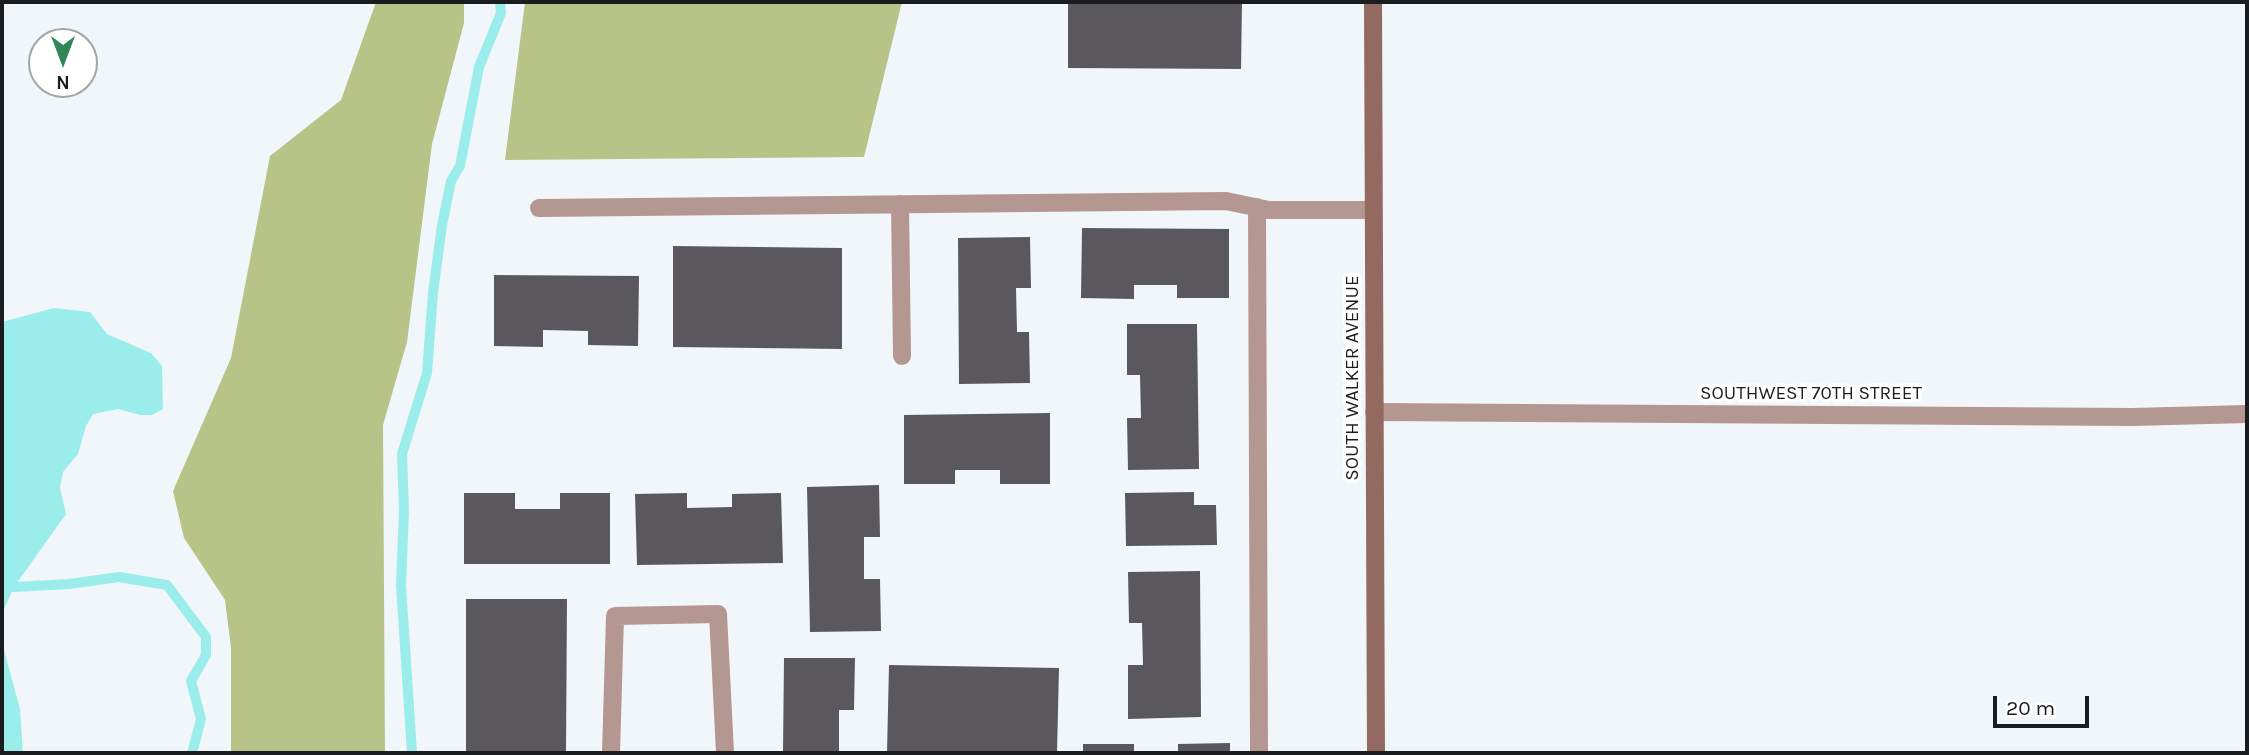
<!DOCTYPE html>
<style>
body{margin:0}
#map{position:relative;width:2249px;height:755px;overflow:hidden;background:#f1f6fb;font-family:Karla,sans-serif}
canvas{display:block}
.frame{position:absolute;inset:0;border:4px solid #1a1c1e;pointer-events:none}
.north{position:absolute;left:28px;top:28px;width:70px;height:70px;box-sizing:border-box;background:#fff;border:2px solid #a3a4a5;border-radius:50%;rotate:180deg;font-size:19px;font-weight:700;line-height:28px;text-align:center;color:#1a1c1e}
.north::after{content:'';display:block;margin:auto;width:24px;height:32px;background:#328558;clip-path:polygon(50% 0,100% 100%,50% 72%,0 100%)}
.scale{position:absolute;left:1993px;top:696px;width:96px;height:32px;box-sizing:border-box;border:4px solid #1a1c1e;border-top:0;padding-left:9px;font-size:21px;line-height:24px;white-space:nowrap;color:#1a1c1e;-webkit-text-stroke:5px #fff;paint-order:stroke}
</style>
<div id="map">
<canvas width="2249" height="755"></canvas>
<div class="frame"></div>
<div class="north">N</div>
<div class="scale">20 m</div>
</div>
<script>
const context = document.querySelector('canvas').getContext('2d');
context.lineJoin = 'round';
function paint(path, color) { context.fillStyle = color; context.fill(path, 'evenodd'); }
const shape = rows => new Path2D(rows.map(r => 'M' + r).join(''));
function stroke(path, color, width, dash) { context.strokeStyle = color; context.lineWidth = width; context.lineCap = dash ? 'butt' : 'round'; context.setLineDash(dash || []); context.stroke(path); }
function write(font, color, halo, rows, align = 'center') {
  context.font = font + ' Karla,sans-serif'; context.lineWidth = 7; context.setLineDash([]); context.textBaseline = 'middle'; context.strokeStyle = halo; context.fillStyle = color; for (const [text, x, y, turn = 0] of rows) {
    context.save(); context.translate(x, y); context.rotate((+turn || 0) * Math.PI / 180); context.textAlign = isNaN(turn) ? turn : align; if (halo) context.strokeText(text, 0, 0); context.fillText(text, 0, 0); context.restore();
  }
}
paint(shape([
 [376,2,464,2,464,23,432,144,407,342,383,425,385,753,231,753,231,648,225,600,184,538,173,491,231,358,270,156,341,100],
 [525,2,902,2,864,157,505,160]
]), '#b8c388');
paint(shape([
 [54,308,90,312,107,334,151,353,162,366,163,409,152,415,140,415,118,409,93,414,86,426,78,454,63,472,60,488,66,514,14,587,2,614,2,322],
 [2,642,20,709,23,753,2,753]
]), '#9bedec');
stroke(shape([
 [14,587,69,584,119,577,167,585,206,637,206,655,191,681,201,719,192,753],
 [412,753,401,585,404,511,402,454,427,373,433,293,442,225,451,181,460,166,479,67,501,13,500,2]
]), '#9bedec', 10);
paint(shape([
 [1068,2,1242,2,1241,69,1068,68],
 [1082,228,1229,229,1229,298,1177,298,1177,285,1134,285,1134,299,1081,298],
 [1030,237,1031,288,1016,288,1017,332,1029,332,1030,383,959,384,958,238],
 [673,246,842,248,842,349,673,347],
 [494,275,639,276,638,346,588,345,588,331,543,330,543,347,494,346],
 [1127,324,1197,324,1199,469,1128,470,1127,418,1141,418,1140,375,1127,375],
 [1050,413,1050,484,1000,484,1000,470,955,470,955,484,904,484,904,415],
 [879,485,880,537,864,537,864,579,880,579,881,631,810,632,807,487],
 [1194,492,1194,505,1216,505,1217,545,1126,546,1125,493],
 [464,493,515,493,515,509,560,509,560,493,610,493,610,564,464,564],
 [687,493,687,508,732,507,732,494,781,493,783,563,637,565,635,494],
 [1200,571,1201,717,1128,719,1128,665,1143,665,1142,623,1129,623,1128,572],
 [466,599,567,599,566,753,466,753],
 [784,658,855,658,854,710,839,710,839,753,783,753],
 [889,665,1059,668,1057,753,887,753],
 [1230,743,1230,753,1178,753,1178,744],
 [1083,744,1134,744,1134,753,1083,753]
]), '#5b585d');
stroke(shape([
 [900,204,902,356],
 [1257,207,1259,753],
 [539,208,1226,201,1269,210,1373,210],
 [611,753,615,616,718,614,725,753]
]), '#b49790', 18);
stroke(shape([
 [1374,412,2132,417,2247,414]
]), '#b49790', 18);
stroke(shape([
 [1373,2,1376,753]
]), '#926a60', 18);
write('19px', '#1a1c1e', '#fff', [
 ["SOUTH WALKER AVENUE",1353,378,-90],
 ["SOUTHWEST 70TH STREET",1811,394]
]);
</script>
